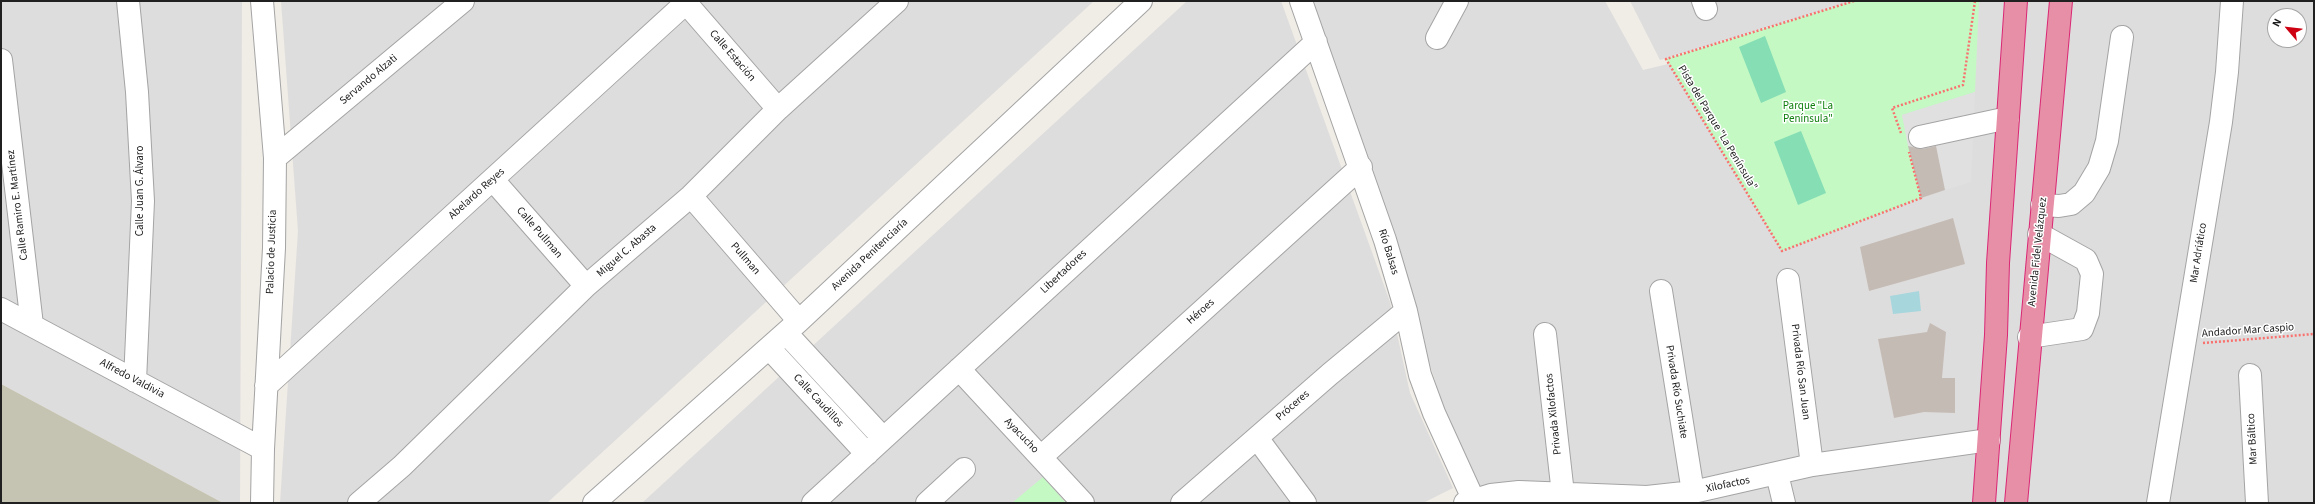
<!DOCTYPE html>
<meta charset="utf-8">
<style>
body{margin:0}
#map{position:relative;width:2315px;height:504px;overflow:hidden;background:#f0ece6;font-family:"Source Sans 3",sans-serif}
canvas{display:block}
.frame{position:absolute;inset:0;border:2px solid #202020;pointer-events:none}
.north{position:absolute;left:2267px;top:8px;width:40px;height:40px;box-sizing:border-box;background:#fff;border:1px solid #a6a6a6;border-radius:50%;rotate:298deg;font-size:11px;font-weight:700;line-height:16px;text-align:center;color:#202020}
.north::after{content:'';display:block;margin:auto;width:14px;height:18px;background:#ce0113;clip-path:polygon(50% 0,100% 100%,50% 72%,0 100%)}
</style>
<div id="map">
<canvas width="2315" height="504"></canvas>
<div class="frame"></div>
<div class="north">N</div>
</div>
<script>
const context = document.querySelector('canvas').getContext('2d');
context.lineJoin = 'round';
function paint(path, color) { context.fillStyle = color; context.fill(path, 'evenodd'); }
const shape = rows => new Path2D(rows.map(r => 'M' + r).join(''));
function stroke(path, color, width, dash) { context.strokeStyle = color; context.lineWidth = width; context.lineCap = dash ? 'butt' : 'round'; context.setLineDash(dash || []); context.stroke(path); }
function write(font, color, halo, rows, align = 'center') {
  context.font = font + ' "Source Sans 3",sans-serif'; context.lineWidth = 3; context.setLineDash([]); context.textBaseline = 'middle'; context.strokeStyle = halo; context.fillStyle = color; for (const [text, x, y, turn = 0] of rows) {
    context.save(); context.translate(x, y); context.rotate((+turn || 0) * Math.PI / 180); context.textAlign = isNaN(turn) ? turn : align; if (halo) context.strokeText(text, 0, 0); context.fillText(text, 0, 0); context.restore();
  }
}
paint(shape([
 [1,1,242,1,240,503,223,503,1,384],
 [281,1,1094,1,547,503,280,503,298,231],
 [1187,1,1281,1,1390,302,1410,393,1453,488,1423,503,642,503],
 [1311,1,1605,1,1643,70,1933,1,2314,1,2314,503,1475,503],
 [2275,16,2299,16,2299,40,2275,40],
 [1630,1,1854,1,1660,60]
]), '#dedddd');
paint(shape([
 [1,384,223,503,1,503]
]), '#c5c3b1');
paint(shape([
 [1854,1,1979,1,1975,92,1902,115,1921,198,1782,251,1666,59],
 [1043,477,1066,503,1012,503]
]), '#c4f9c4');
paint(shape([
 [1765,36,1786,92,1761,103,1739,47],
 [1801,131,1826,193,1798,205,1774,142]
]), '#85deb4');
paint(shape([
 [1975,92,1971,182,1945,190,1935,144,1908,146,1902,115]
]), '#e0e0e0');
paint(shape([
 [1919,291,1921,311,1893,314,1890,296]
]), '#a7d6dd');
paint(shape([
 [1908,146,1922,149,1936,146,1945,190,1921,198],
 [1953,218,1965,264,1869,291,1860,247],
 [1930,323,1946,332,1942,378,1955,378,1955,413,1924,412,1894,418,1878,339,1927,332]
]), '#c5bbb5');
const minor = shape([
 [128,1,137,92,143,201,135,381],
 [262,1,275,158,274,248,263,449,262,503],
 [1301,1,1385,240,1406,311,1420,375,1434,413,1475,503],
 [1703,1,1706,9],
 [686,3,778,109],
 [1437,38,1457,1],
 [1,60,32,325],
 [1920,137,2008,118],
 [275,158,463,1],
 [493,180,586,286],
 [691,196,799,321],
 [2042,205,2059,206,2071,204,2084,193,2099,168,2107,141,2122,37],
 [1788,280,1812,465],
 [1661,291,1693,492],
 [1,309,263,449],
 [786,333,883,438],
 [1545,334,1563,494],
 [2029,337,2082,329,2088,313,2092,274,2086,260,2039,234],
 [769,348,867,454],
 [959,369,1083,503],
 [2250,375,2257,503],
 [266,386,688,1],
 [1257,438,1305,503],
 [1041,457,1361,167],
 [1777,474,1784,503],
 [359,503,402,466,586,286,691,196,778,109,897,1],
 [594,503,799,321,1141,1],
 [813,503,1316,42],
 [927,503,964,469],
 [1182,503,1330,374,1406,311],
 [1465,503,1491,495,1519,492,1647,497,1693,492,1812,465,1989,440],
 [2158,503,2221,122,2227,72,2232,1]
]);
const highway = shape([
 [1984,503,1996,335,1998,263,2016,1],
 [2016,503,2061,1]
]);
stroke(minor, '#a4a4a4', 24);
stroke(highway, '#da2774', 24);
stroke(shape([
 [1854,1,1666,59,1782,251,1921,198,1909,152],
 [1901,133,1892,108,1963,85,1975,1],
 [2203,343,2314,334]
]), '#f9716e', 2.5, [2, 2]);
stroke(minor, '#fff', 22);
stroke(highway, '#e78fa7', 22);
write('11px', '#202020', '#fff', [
 ["Calle Estación",732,56,49],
 ["Servando Alzati",369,80,-40],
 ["Pista del Parque \"La Península\"",1717,128,59],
 ["Calle Juan G. Álvaro",141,191,-90],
 ["Abelardo Reyes",477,194,-42],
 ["Calle Ramiro E. Martínez",18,205,-97],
 ["Calle Pullman",539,233,49],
 ["Miguel C. Abasta",627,251,-41],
 ["Palacio de Justicia",272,252,-88],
 ["Río Balsas",1388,252,73],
 ["Avenida Fidel Velázquez",2038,252,-84],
 ["Mar Adriático",2199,253,-81],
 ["Avenida Penitenciaría",870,255,-43],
 ["Pullman",745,259,49],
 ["Libertadores",1064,272,-43],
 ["Héroes",1201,312,-42],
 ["Andador Mar Caspio",2248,331,-4],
 ["Privada Río San Juan",1800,372,83],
 ["Alfredo Valdivia",132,379,28],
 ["Privada Río Suchiate",1676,392,81],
 ["Calle Caudillos",818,401,47],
 ["Próceres",1293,406,-41],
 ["Privada Xilofactos",1554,414,-96],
 ["Ayacucho",1021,436,46],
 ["Mar Báltico",2253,439,-93],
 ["Xilofactos",1728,485,-12]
]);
write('11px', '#0d7f0c', '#fff', [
 ["Parque \"La",1808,107],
 ["Península\"",1808,120]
]);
</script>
